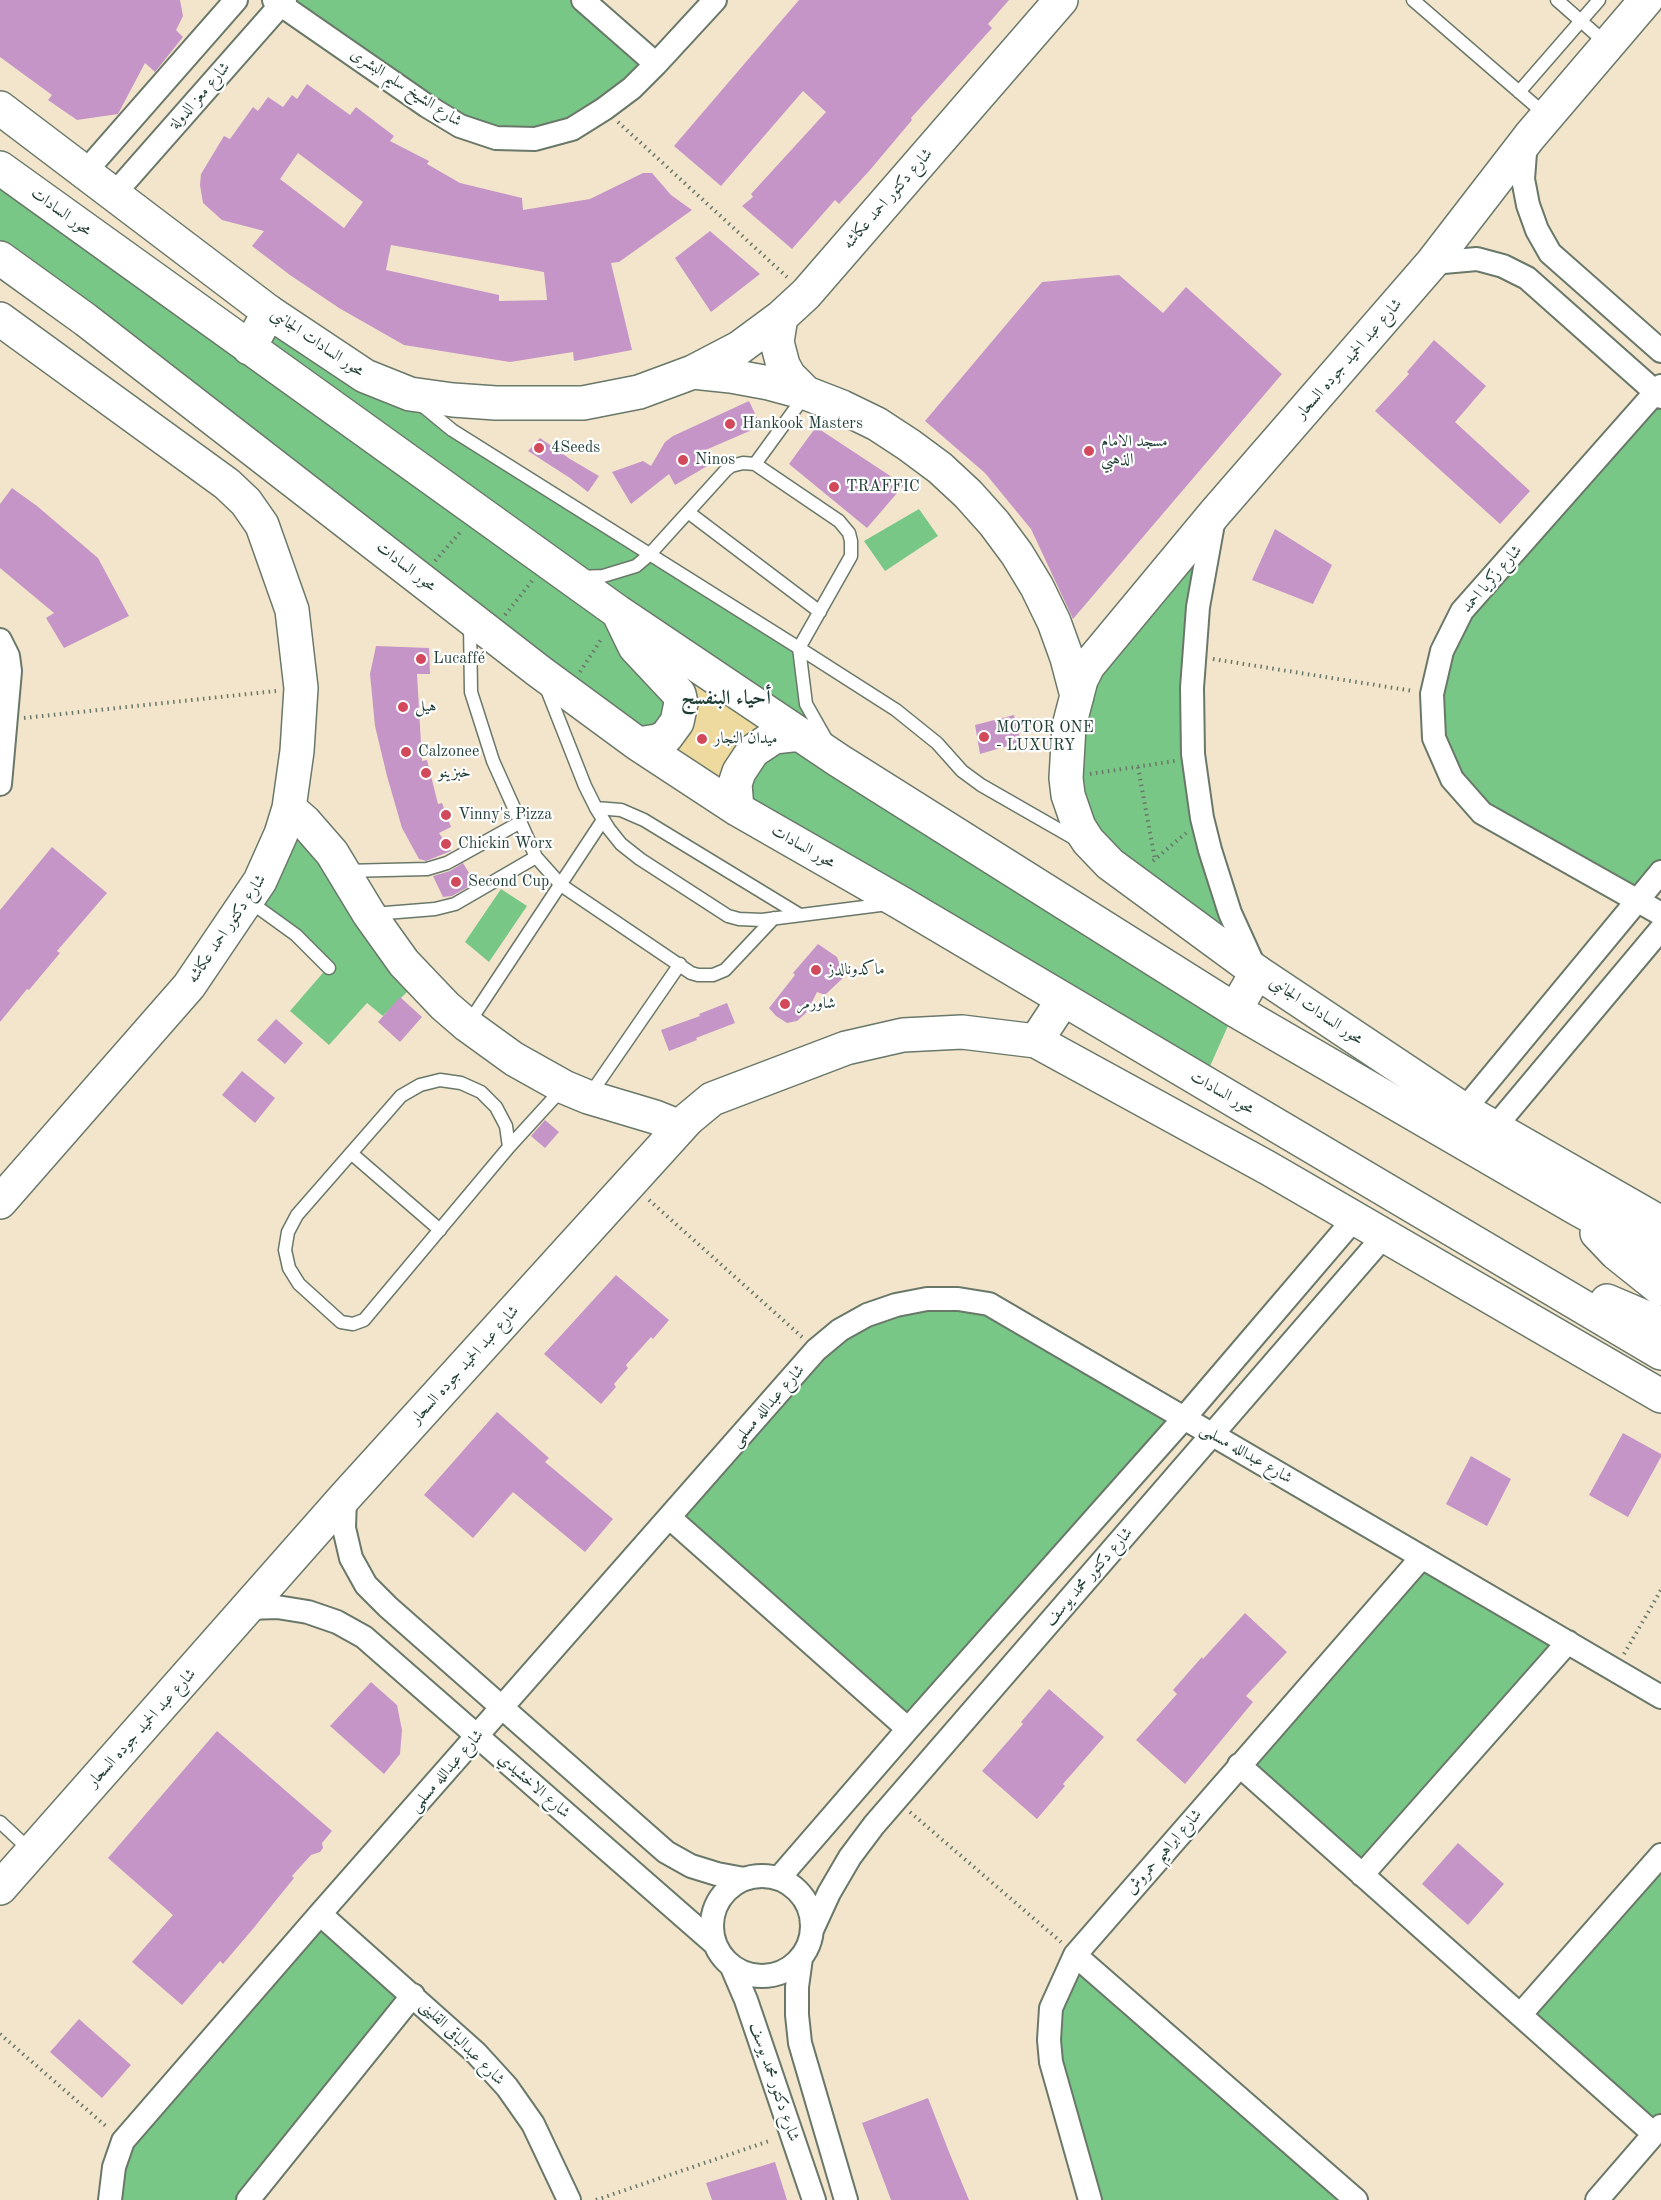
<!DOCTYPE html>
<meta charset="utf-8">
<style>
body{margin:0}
canvas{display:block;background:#f2e5cb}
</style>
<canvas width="1661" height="2200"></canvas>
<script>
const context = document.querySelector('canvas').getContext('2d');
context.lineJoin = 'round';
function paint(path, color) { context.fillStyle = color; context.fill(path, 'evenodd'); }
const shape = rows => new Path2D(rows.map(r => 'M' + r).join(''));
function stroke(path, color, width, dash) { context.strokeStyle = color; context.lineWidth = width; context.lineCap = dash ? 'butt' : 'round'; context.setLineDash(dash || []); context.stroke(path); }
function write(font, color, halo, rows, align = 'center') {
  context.font = font + ' "Old Standard TT",Amiri,serif'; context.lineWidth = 4.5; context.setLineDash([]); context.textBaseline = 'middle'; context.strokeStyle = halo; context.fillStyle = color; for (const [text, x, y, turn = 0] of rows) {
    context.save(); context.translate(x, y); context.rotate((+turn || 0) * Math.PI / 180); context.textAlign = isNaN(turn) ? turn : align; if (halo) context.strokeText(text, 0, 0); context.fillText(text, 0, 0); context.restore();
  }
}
paint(shape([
 [274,0,583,0,656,64,604,109,496,138],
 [0,168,248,348,269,312,799,648,802,682,837,757,1235,1010,1203,1082,737,809,671,685,657,741,0,261],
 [1661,397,1661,872,1637,900,1482,813,1452,779,1432,694,1442,651],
 [919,509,938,536,885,571,864,541],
 [1215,513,1194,758,1243,943,1079,827,1081,680],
 [289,808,419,980,383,1016,367,1003,329,1045,290,1011,328,967,248,900],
 [501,889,527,906,489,962,465,942],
 [958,1299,1185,1417,908,1729,670,1518,840,1330],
 [1422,1557,1568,1642,1362,1875,1239,1765],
 [1661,1855,1661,2126,1520,2015],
 [320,1914,413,1995,248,2200,111,2200,123,2141],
 [1075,1955,1356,2200,1091,2200,1051,2008]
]), '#78c787');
paint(shape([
 [635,647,787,734,735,797,638,744,677,722]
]), '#eeda9e');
paint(shape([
 [0,0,180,0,183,16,176,30,183,37,155,72,145,63,118,114,77,120,48,100,52,95,0,57],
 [799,0,1009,0,988,24,992,28,911,118,912,120,870,170,839,204,835,200,792,249,742,206,753,197,751,194,826,112,803,91,721,186,674,146],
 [307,84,350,115,356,107,394,136,390,141,429,161,427,164,460,183,522,198,523,210,590,199,643,173,652,173,671,195,692,210,619,262,611,263,632,350,574,361,573,352,510,362,404,345,339,308,290,275,252,246,264,231,222,220,203,203,200,185,201,174,224,136,230,139,253,107,258,111,268,97,283,107,292,95,297,99],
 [298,153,363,202,344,228,280,179],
 [391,245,544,272,547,300,499,301,499,295,386,270],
 [710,231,760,274,711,312,675,258],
 [1119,275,1163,313,1186,287,1282,374,1073,619,1031,529,985,473,925,421,1042,282],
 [1434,340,1486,386,1455,422,1530,491,1500,524,1375,411,1409,374,1407,372],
 [749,401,761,426,701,452,709,465,675,485,669,474,631,504,612,472,643,461,651,466,665,442,673,436],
 [816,427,904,485,867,528,789,464],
 [540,438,570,459,599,476,588,492,570,478,528,451],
 [12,488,37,506,98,558,129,616,64,648,46,618,54,613,0,568,0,504],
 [1275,529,1332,565,1313,604,1252,580],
 [376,646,429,648,430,674,417,674,422,761,427,760,438,804,442,803,451,827,439,833,451,851,426,861,419,859,402,828,387,776,375,726,370,674],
 [1014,715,1021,742,980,754,975,725],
 [52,847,107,893,57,951,60,953,29,990,27,989,0,1022,0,910],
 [463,863,475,883,452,896,443,897,433,876,450,871],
 [818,944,837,957,844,977,825,995,817,992,807,1012,797,1021,787,1023,776,1016,769,1008,795,975,793,973],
 [400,997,422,1017,400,1042,378,1022],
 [727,1003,735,1023,696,1038,697,1040,669,1051,661,1030,700,1016,699,1014],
 [276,1019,303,1043,285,1064,257,1040],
 [242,1071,275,1098,255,1123,222,1095],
 [545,1120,559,1132,545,1148,531,1136],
 [616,1275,669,1320,653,1339,651,1337,626,1365,628,1368,614,1384,616,1387,601,1404,544,1354],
 [497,1412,549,1458,545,1462,613,1519,585,1552,513,1492,473,1538,424,1495],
 [1623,1433,1661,1454,1661,1457,1628,1517,1589,1495],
 [1471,1456,1511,1479,1487,1526,1446,1504],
 [1245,1613,1287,1652,1246,1696,1253,1702,1185,1784,1136,1740,1177,1694,1173,1690,1202,1657,1203,1659],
 [371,1682,397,1705,402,1730,400,1754,384,1774,330,1726],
 [1049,1689,1104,1737,1063,1784,1065,1786,1037,1819,982,1771,1023,1724,1021,1722],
 [217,1731,332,1831,322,1843,323,1848,320,1852,311,1855,292,1876,294,1878,252,1930,223,1964,220,1961,182,2005,132,1962,173,1915,108,1858],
 [1458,1843,1504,1884,1468,1925,1422,1884],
 [79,2019,131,2065,102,2098,50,2052],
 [928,2098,949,2152,969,2200,891,2200,862,2123],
 [775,2162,787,2200,712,2200,706,2183]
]), '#c695c8');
const lane = shape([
 [1413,0,1546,115],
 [1557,0,1607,44],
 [1519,92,1599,0],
 [418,402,452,430,799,648,806,704,827,741],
 [755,464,806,394],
 [688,512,820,612],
 [581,577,603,576,636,566,649,555,726,470,731,466,743,463,755,464,839,521,849,533,851,541,851,556,799,648,896,710,937,743,962,771,981,785,1077,840],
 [470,624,471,692,493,761,536,857,561,885,691,973,698,975,713,975,725,970,774,918],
 [546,687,585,786,596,808,609,829,621,844,640,859,728,916,739,919,762,920,888,904],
 [596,808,621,810,644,820,800,915],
 [345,871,427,869,447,863,519,823],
 [249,901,296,935,329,968],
 [373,914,435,909,455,904,536,857],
 [468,1024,603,820],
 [589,1096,680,964],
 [509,1147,506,1126,496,1107,481,1092,461,1083,440,1080,420,1085,401,1096,297,1215,288,1232,285,1250,289,1268,299,1284,341,1322,353,1324,364,1320,509,1147,562,1089],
 [351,1153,440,1230],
 [0,1822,30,1850]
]);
const street = shape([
 [274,0,427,106,460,126,496,138,535,139,572,129,604,109,632,88,656,64,715,0],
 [583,0,656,64],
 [1528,141,1525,153,1523,179,1528,205,1537,230,1550,253,1661,351],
 [86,171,236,0],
 [115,193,285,0],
 [1432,263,1477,259,1503,266,1527,278,1661,397],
 [1661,386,1462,611,1442,651,1432,694,1434,738,1452,779,1482,813,1661,914],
 [1214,518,1198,607,1192,688,1193,754,1202,818,1210,850,1230,913,1255,968],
 [0,640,8,656,10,671,0,784],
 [1464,1110,1661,872],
 [1495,1127,1661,929],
 [345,1497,344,1528,351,1558,366,1585,388,1607,666,1852,691,1866,717,1874,744,1879],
 [670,1518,908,1729],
 [248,1608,277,1607,308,1612,337,1622,364,1637,715,1944],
 [1239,1765,1654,2134],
 [1362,1875,1568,1642],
 '712 1926a50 50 0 1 1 100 0a50 50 0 1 1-100 0Z',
 [779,1878,908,1729,1185,1417,1355,1218],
 [320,1914,476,2053,507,2087,533,2124,569,2200],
 [812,1930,829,1893,850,1857,874,1825,1384,1236],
 [1075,1955,1356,2200],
 [801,1958,797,1987,797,2015,800,2043,846,2200],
 [731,1965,746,2000,814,2200],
 [1520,2015,1661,1855],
 [110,2200,114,2167,123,2141,320,1914,816,1350,840,1330,867,1315,896,1305,927,1299,958,1299,989,1304,1661,1697],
 [248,2200,413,1995],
 [1090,2200,1051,2062,1049,2040,1051,2008,1075,1955,1422,1557],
 [1597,2200,1661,2126]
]);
const secondary = shape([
 [1646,0,1530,136,1432,263,1215,513,1088,666,1081,680,1069,726,1066,778,1068,795,1079,827,1088,841,1110,864,1257,972,1464,1110,1661,1223],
 [0,108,269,312,365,376,410,394,453,400,496,403,583,403,639,392,693,372,739,348,781,317,806,294,1061,0],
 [781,317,777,342,783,365,789,376,806,393],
 [0,319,227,484,246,502,262,525,292,610,301,688,297,751,289,808,281,834,260,881,189,986,0,1202],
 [693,372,731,376,769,383,806,393,842,407,877,424,909,445,940,468,968,494,994,523,1017,554,1037,587,1054,622,1067,658,1077,696],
 [289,808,305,822,332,853,369,914,404,963,445,1006,467,1025,514,1059,564,1087,588,1097,655,1117,680,1127],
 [0,1888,345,1497,688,1119,712,1099,846,1048,903,1035,962,1032,1036,1041,1268,1168,1661,1396]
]);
const primary = shape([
 [0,168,618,612,838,760,1235,1010,1576,1208,1661,1255],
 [0,258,86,320,540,672,638,744,737,809,901,903,1661,1353],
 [249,348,269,312],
 [620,616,635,647,679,694,681,703,677,722,666,737,657,741,638,744],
 [737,809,735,784,739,772,753,751,774,737,800,734],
 [1235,1010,1257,972],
 [1036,1041,1063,1000],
 [1597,1233,1616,1253,1661,1289],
 [1607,1301,1661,1324]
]);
stroke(lane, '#697869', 15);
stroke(street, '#697869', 26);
stroke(secondary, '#697869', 36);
stroke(primary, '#697869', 36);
stroke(shape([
 [618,122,787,277],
 [435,561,462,530],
 [505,615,532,581],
 [1213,659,1413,691],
 [580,672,602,638],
 [24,718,276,691],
 [1138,767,1155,860],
 [1090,774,1175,761],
 [1153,861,1186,833],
 [649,1200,802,1337],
 [1624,1654,1661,1590],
 [910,1812,1061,1942],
 [0,2034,108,2128],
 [596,2200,772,2140]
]), '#697869', 4, [1.5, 4.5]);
stroke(lane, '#fff', 12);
stroke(street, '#fff', 22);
stroke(secondary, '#fff', 33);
stroke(primary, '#fff', 33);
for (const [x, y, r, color] of [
 [730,424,6,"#d1495b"],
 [539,448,6,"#d1495b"],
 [1089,451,6,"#d1495b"],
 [683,460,6,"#d1495b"],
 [834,487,6,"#d1495b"],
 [421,659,6,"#d1495b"],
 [403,707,6,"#d1495b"],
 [984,737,6,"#d1495b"],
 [702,739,6,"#d1495b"],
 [406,752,6,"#d1495b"],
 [426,773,6,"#d1495b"],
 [446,815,6,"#d1495b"],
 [446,844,6,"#d1495b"],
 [456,882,6,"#d1495b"],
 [816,970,6,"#d1495b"],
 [785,1004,6,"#d1495b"]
]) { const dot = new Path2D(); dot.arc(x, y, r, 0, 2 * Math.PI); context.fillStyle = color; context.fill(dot); stroke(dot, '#fff', 2); }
write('16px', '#1f3d34', '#fff', [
 ["شارع الشيخ سليم البشرى",406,88,33],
 ["شارع معز الدولة",200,96,-49],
 ["شارع دكتور احمد عكاشه",888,199,-49],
 ["محور السادات",61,212,36],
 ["محور السادات الجانبى",317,343,34],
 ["شارع عبد الحميد جوده السحار",1349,359,-49],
 ["محور السادات",406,567,38],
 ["شارع زكريا احمد",1492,579,-49],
 ["محور السادات",803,847,30],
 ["شارع دكتور احمد عكاشه",227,929,-56],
 ["محور السادات الجانبى",1316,1011,34],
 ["محور السادات",1222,1093,30],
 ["شارع عبد الحميد جوده السحار",465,1365,-48],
 ["شارع عبدالله مسلمى",768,1406,-49],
 ["شارع عبدالله مسلمى",1246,1454,30],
 ["شارع دكتور محمد يوسف",1089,1577,-49],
 ["شارع عبد الحميد جوده السحار",142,1728,-48],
 ["شارع عبدالله مسلمى",447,1771,-49],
 ["شارع الاخشيدي",534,1786,41],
 ["شارع ابراهيم حمروش",1164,1852,-49],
 ["شارع عبدالباقى القلينى",462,2043,45],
 ["شارع دكتور محمد يوسف",774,2082,71]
]);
write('16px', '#1f3d34', '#fff', [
 ["Hankook Masters",742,424],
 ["مسجد الامام",1101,442],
 ["الذهبي",1101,460],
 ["4Seeds",551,448],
 ["Ninos",695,460],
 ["TRAFFIC",846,487],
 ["Lucaffé",433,659],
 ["هيل",415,707],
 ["MOTOR ONE",996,728],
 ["- LUXURY",996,746],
 ["ميدان النجار",714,739],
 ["Calzonee",418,752],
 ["خبزينو",438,773],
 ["Vinny's Pizza",458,815],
 ["Chickin Worx",458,844],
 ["Second Cup",468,882],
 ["ماكدونالدز",828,970],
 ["شاورمر",797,1004]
], 'left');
write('bold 20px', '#1f3d34', '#fff', [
 ["أحياء البنفسج",726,699]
]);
</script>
